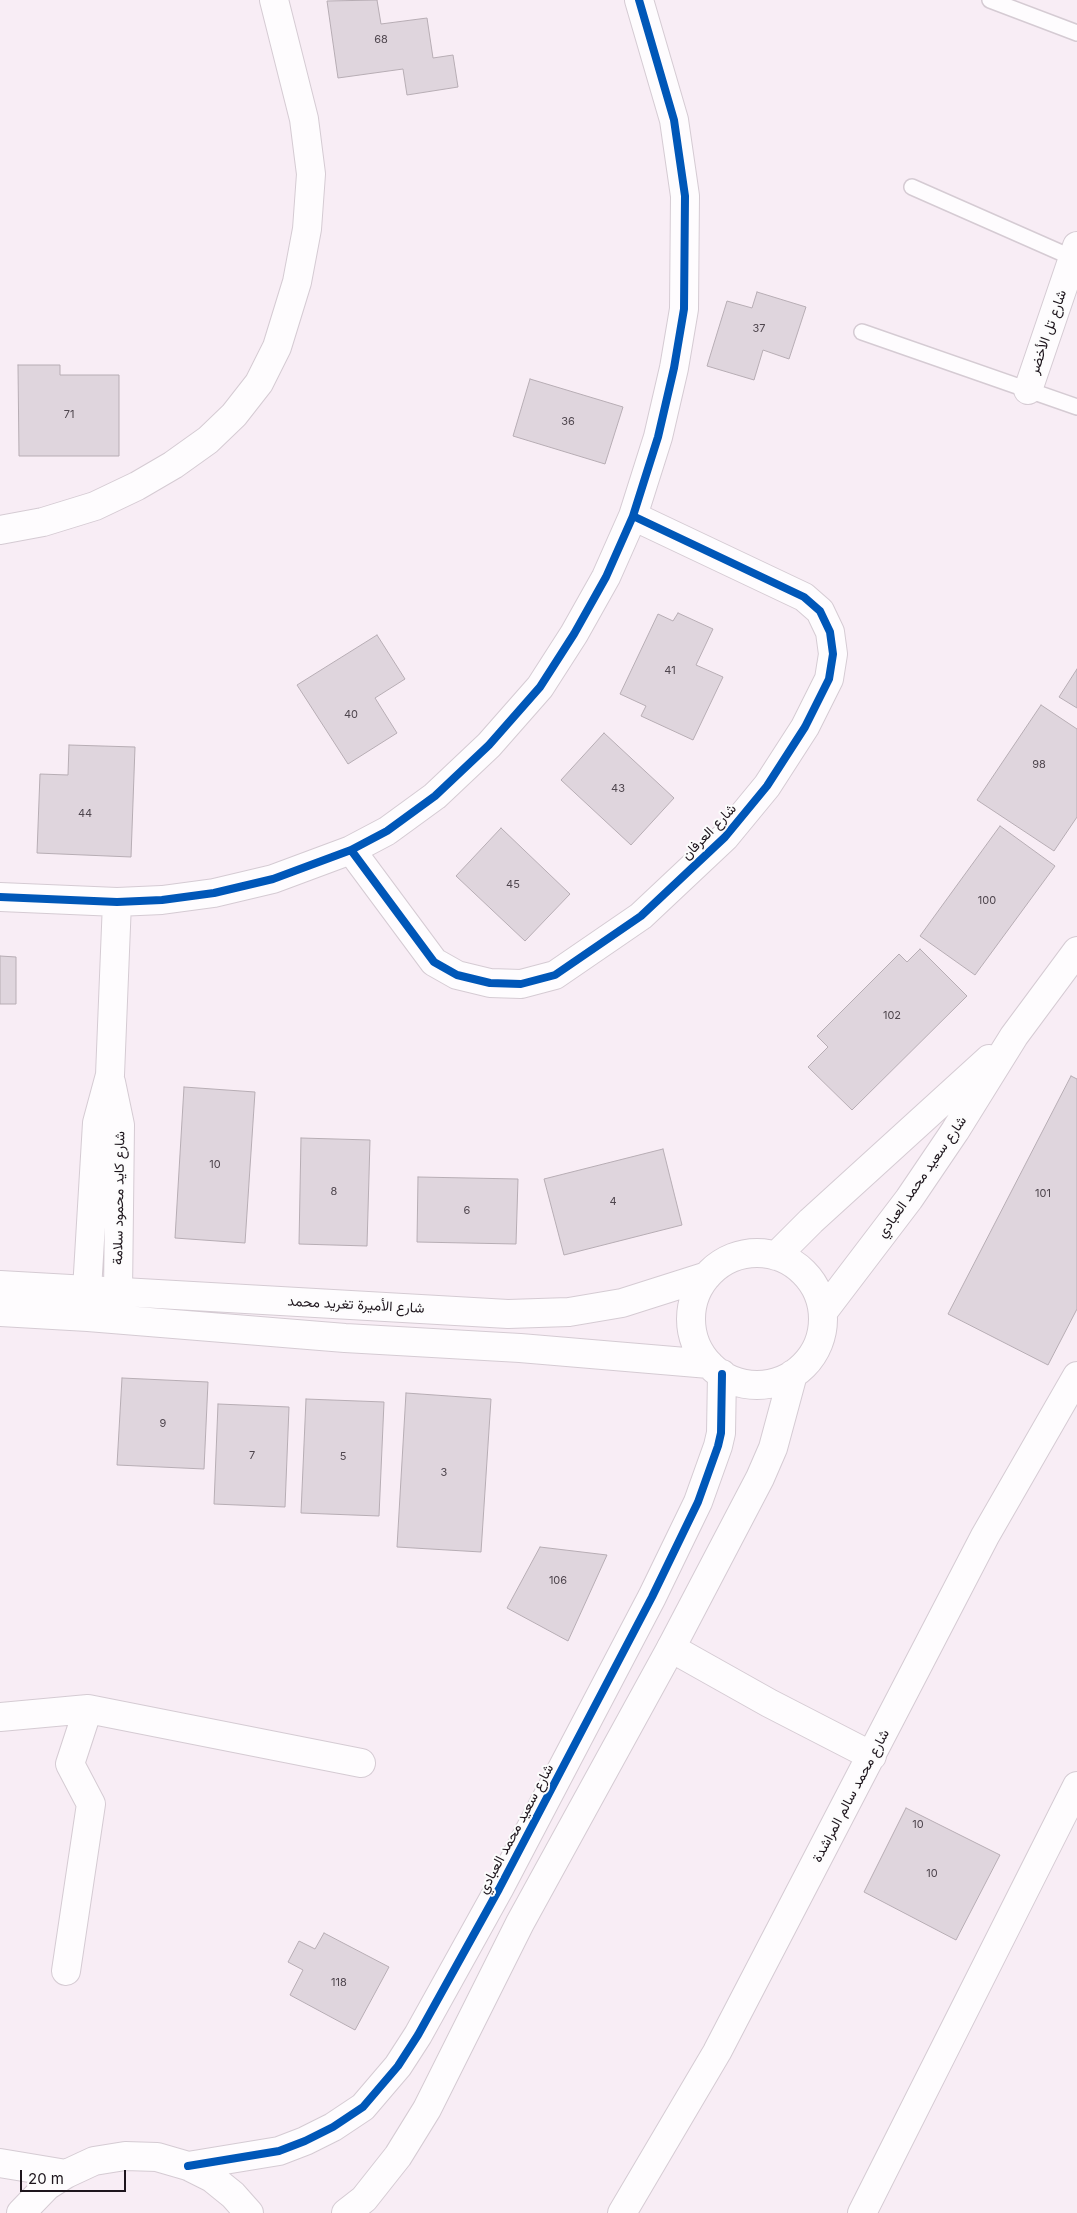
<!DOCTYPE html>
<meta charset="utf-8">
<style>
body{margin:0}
#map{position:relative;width:1077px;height:2213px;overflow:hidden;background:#f8edf5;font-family:Inter,sans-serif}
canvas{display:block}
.scale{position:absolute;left:20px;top:2170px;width:106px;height:22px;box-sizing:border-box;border:2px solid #1e151d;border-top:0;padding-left:6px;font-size:15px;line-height:18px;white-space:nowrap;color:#1e151d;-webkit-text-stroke:4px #fcfcfc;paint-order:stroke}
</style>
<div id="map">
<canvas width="1077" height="2213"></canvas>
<div class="scale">20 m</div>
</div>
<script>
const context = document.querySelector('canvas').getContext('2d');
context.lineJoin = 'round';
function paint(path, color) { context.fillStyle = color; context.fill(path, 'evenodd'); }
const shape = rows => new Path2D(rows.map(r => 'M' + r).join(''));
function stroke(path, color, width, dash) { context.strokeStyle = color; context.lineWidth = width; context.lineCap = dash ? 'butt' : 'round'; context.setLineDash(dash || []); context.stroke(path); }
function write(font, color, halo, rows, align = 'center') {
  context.font = font + ' Inter,Vazirmatn,sans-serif'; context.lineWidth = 4; context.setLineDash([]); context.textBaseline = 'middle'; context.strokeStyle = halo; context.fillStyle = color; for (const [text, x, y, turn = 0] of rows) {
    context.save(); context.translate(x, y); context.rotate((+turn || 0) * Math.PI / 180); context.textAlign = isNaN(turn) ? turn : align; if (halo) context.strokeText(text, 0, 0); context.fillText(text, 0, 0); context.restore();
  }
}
const building = shape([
 [377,0,381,24,427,18,433,58,453,55,458,87,407,95,403,69,338,78,327,1,377,0],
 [757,292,806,307,789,359,763,350,754,380,707,366,727,301,752,308,757,292],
 [18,365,60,365,60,375,119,375,119,456,19,456,18,365],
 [530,379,623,407,605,464,513,436,530,379],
 [678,613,713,629,696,665,723,677,693,740,641,716,646,706,620,694,658,614,673,621,678,613],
 [377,635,405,679,375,698,397,733,348,764,297,685,377,635],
 [1077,669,1077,708,1059,697,1077,669],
 [1041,705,1077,729,1077,817,1054,851,977,800,1041,705],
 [604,733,674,798,631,845,561,780,604,733],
 [69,745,135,747,131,857,37,853,40,774,68,775,69,745],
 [1000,826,1055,866,975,975,920,936,1000,826],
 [501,828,570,894,525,941,456,876,501,828],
 [920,949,967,996,852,1110,808,1067,828,1047,817,1036,899,954,907,962,920,949],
 [0,956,16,957,16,1004,0,1004,0,956],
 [1071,1076,1077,1079,1077,1309,1048,1365,948,1314,1071,1076],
 [184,1087,255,1092,245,1243,175,1238,184,1087],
 [301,1138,370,1140,367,1246,299,1244,301,1138],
 [663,1149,682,1225,564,1255,544,1179,663,1149],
 [418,1177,518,1179,516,1244,417,1242,418,1177],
 [122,1378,208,1382,204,1469,117,1465,122,1378],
 [406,1393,491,1399,481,1552,397,1547,406,1393],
 [306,1399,384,1402,379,1516,301,1513,306,1399],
 [218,1404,289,1407,285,1507,214,1504,218,1404],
 [540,1547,607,1555,568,1641,507,1608,540,1547],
 [906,1808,1000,1855,956,1940,864,1892,906,1808],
 [324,1933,389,1967,355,2030,290,1995,303,1970,288,1962,299,1941,315,1949,324,1933]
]);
paint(building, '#dfd5dd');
stroke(building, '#b7adb4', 1);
const lane = shape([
 [990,0,1077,33],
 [912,187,1073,258],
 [862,332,1077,407]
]);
const street = shape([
 [1028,390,1077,246],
 [0,530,43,522,95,506,137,486,173,465,208,440,234,415,259,383,277,347,297,282,307,229,311,174,304,119,274,0],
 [351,850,434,962,457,975,490,983,521,984,555,975,641,916,725,837,767,786,805,727,829,679,833,654,830,632,820,611,804,597,633,516],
 [0,897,117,902,162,900,214,893,273,879,351,850,387,831,435,796,489,745,540,687,574,634,606,577,633,516,658,437,674,368,684,309,685,196,674,120,639,0],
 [111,1082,120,1125,118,1292],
 [87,1290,97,1123,110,1075,117,902],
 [671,1648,769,1703,872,1756],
 [0,1717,88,1709,361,1763],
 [66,1971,91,1804,70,1764,88,1709],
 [622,2213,717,2052,985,1536,1077,1376],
 [862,2213,1077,1786]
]);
const secondary = shape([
 '691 1319a66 66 0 1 1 132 0a66 66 0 1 1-132 0Z',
 [776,1256,811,1221,989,1059],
 [0,1285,508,1314,569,1312,622,1303,707,1276],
 [0,1312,88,1317,345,1338,520,1348,709,1364],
 [823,1312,909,1199,955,1131,1014,1036,1077,951],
 [0,2163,66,2174],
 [188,2166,279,2151,305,2141,333,2127,363,2107,398,2066,418,2035,499,1889,652,1597,698,1502,718,1446,721,1433,722,1374],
 [21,2213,47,2186,66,2174,94,2161,125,2156,157,2157,188,2166,212,2178,233,2195,249,2213],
 [346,2213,364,2199,398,2156,427,2109,520,1923,671,1648,760,1478,773,1448,793,1374]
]);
stroke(lane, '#d5cbd3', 18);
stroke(street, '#d5cbd3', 30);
stroke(secondary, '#d5cbd3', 30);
stroke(lane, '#fefcfe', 15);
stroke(street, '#fefcfe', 28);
stroke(secondary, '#fefcfe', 28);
stroke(shape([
 [351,850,434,962,457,975,490,983,521,984,555,975,641,916,725,837,767,786,805,727,829,679,833,654,830,632,820,611,804,597,633,516],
 [0,897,117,902,162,900,214,893,273,879,351,850,387,831,435,796,489,745,540,687,574,634,606,577,633,516,658,437,674,368,684,309,685,196,674,120,639,0],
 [188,2166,279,2151,305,2141,333,2127,363,2107,398,2066,418,2035,499,1889,652,1597,698,1502,718,1446,721,1433,722,1374]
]), '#0057b8', 8);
write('11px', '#4e454d', null, [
 ["68",381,40],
 ["37",759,329],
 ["71",69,415],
 ["36",568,422],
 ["41",670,671],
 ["40",351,715],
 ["98",1039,765],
 ["43",618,789],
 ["44",85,814],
 ["45",513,885],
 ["100",987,901],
 ["102",892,1016],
 ["10",215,1165],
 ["8",334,1192],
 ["101",1043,1194],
 ["4",613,1202],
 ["6",467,1211],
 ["9",163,1424],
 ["7",252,1456],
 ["5",343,1457],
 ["3",444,1473],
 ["106",558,1581],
 ["10",918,1825],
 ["10",932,1874],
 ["118",339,1983]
]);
write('14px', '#1e151d', '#fcfcfc', [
 ["شارع تل الأخضر",1048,332,-71],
 ["شارع العرفان",709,832,-46],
 ["شارع سعيد محمد العبادي",922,1177,-55],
 ["شارع كايد محمود سلامة",119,1198,-89],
 ["شارع الأميرة تغريد محمد",356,1305,3],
 ["شارع محمد سالم المراشدة",851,1796,-62],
 ["شارع سعيد محمد العبادي",516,1829,-62]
]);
</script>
